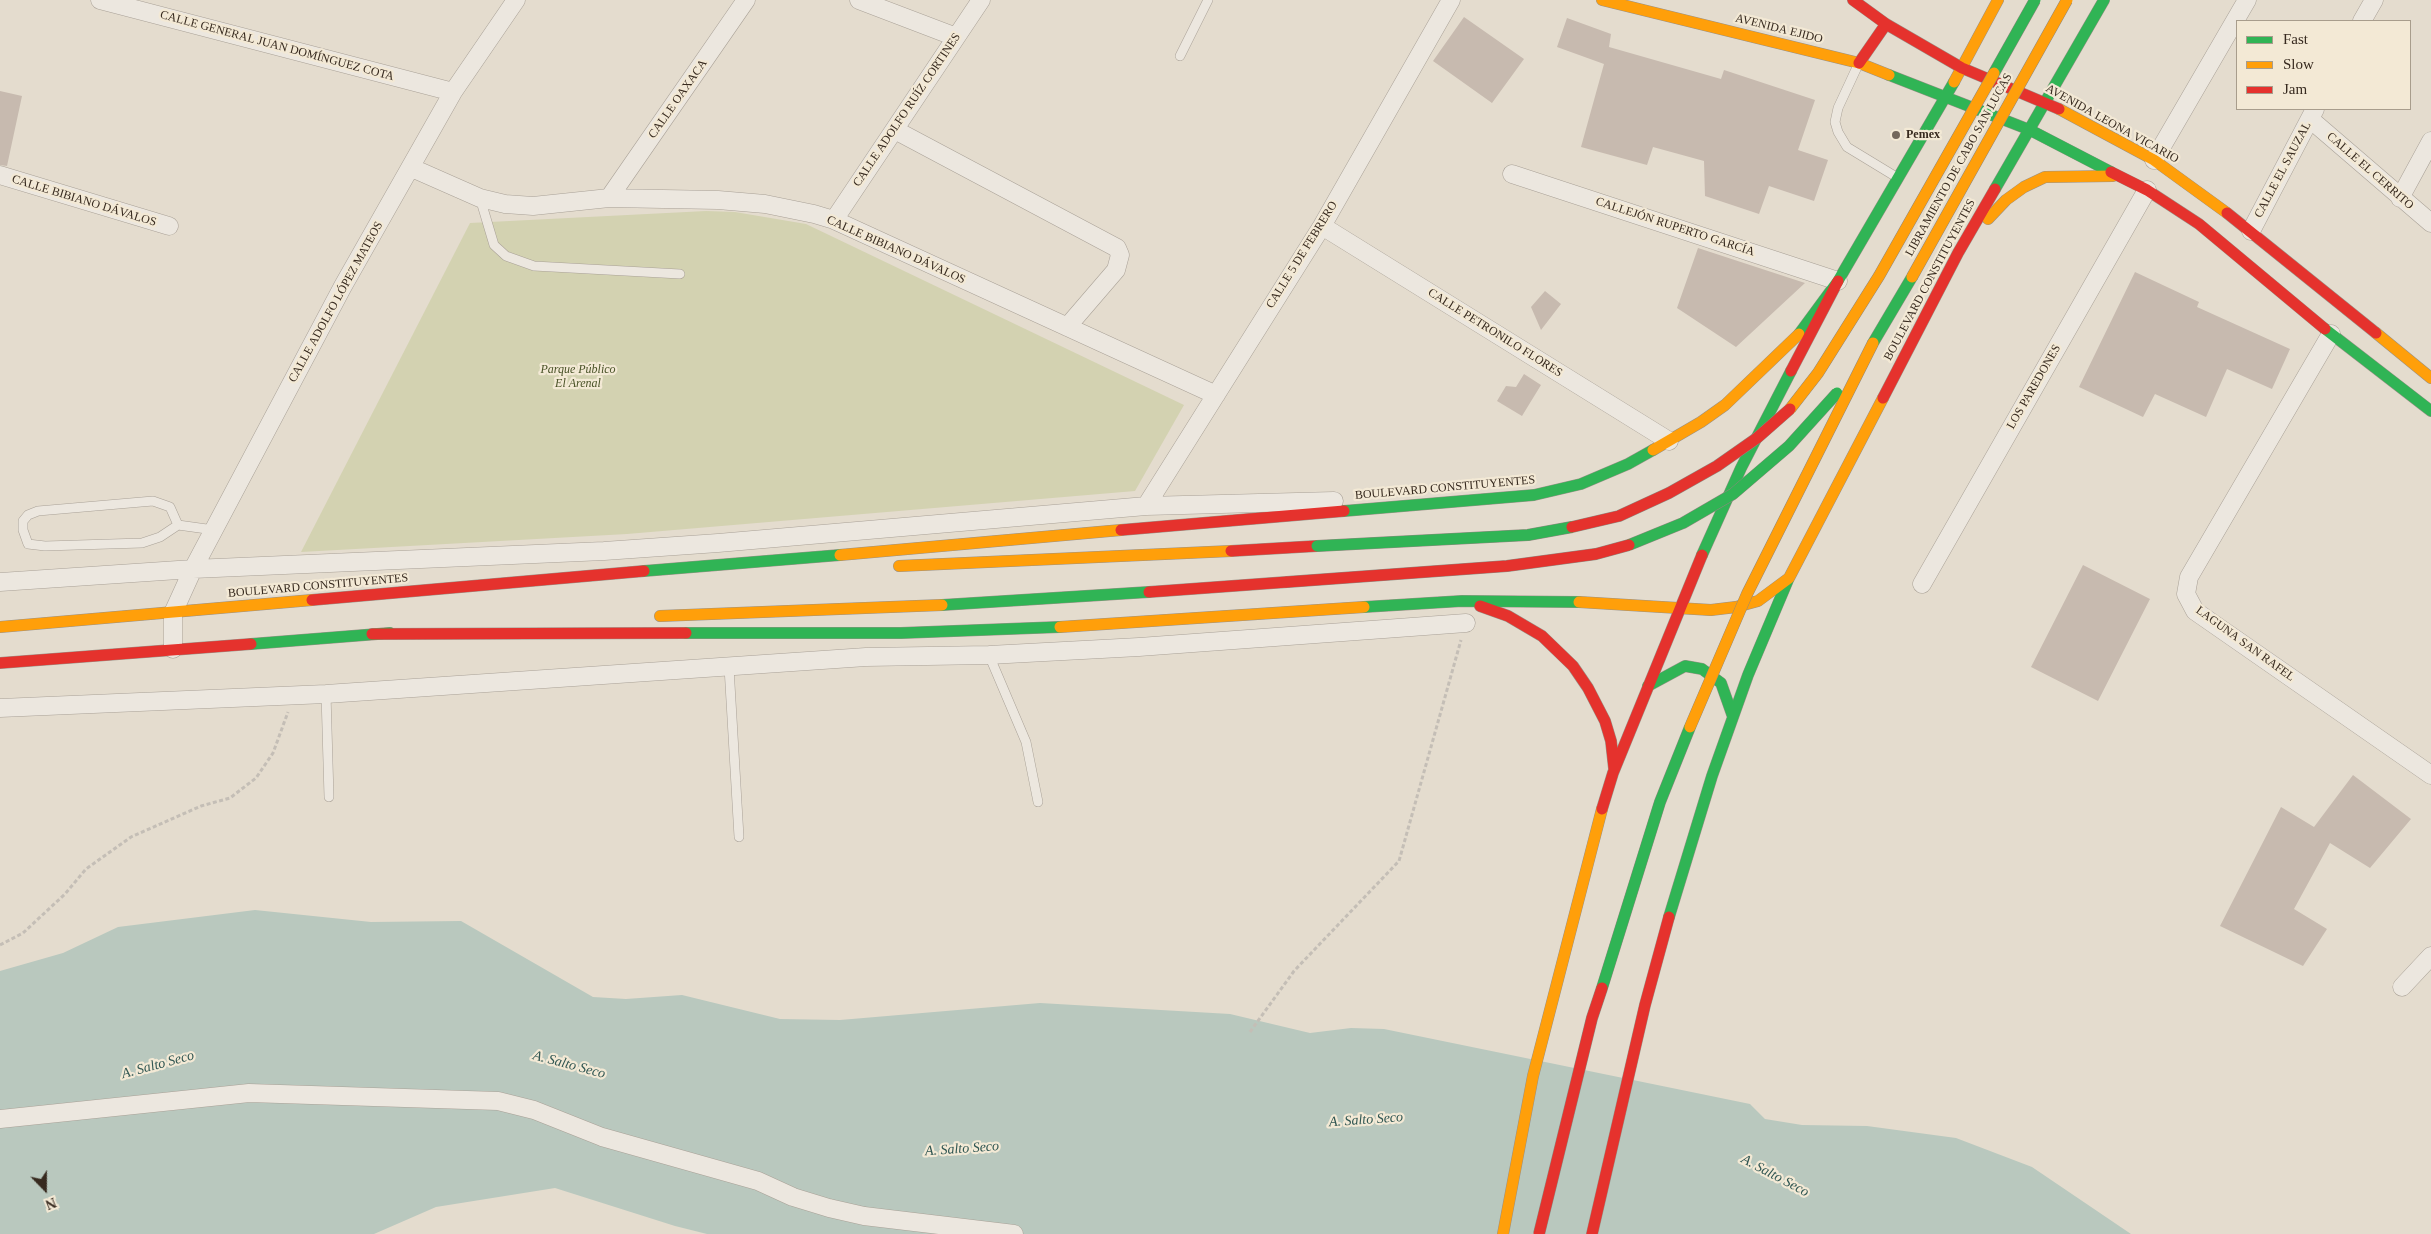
<!DOCTYPE html>
<meta charset="utf-8">
<style>
body{margin:0}
#map{position:relative;width:2431px;height:1234px;overflow:hidden;background:#e4dcce;font-family:"Times New Roman",serif}
canvas{display:block}
.legend{position:absolute;left:2236px;top:20px;width:175px;height:90px;box-sizing:border-box;background:#f3e9d5;border:1px solid #a89d8c;margin:0;padding:6px 9px;list-style:none;font-size:15px;color:#372a1f}
.legend li{display:flex;align-items:center;gap:10px;height:25px}
.legend b{width:25px;border:1px solid #a89d8c}
.north{position:absolute;left:20px;top:1164px;width:50px;height:50px;-webkit-text-stroke:4px #f3e9d5;paint-order:stroke;rotate:158deg;font-size:14px;font-weight:700;line-height:20px;text-align:center;color:#372a1f}
.north::after{content:'';display:block;margin:auto;width:18px;height:22px;background:#372a1f;clip-path:polygon(50% 0,100% 100%,50% 72%,0 100%)}
</style>
<div id="map">
<canvas width="2431" height="1234"></canvas>
<ul class="legend">
<li><b style="height:6px;background:#30b455"></b>Fast</li>
<li><b style="height:6px;background:#ff9f0a"></b>Slow</li>
<li><b style="height:6px;background:#e5322d"></b>Jam</li>
</ul>
<div class="north">N</div>
</div>
<script>
const context = document.querySelector('canvas').getContext('2d');
context.lineJoin = 'round';
function paint(path, color) { context.fillStyle = color; context.fill(path, 'evenodd'); }
const shape = rows => new Path2D(rows.map(r => 'M' + r).join(''));
function stroke(path, color, width, dash) { context.strokeStyle = color; context.lineWidth = width; context.lineCap = dash ? 'butt' : 'round'; context.setLineDash(dash || []); context.stroke(path); }
function write(font, color, halo, rows, align = 'center') {
  context.font = font + ' "Times New Roman",serif'; context.lineWidth = 4.5; context.setLineDash([]); context.textBaseline = 'middle'; context.strokeStyle = halo; context.fillStyle = color; for (const [text, x, y, turn = 0] of rows) {
    context.save(); context.translate(x, y); context.rotate((+turn || 0) * Math.PI / 180); context.textAlign = isNaN(turn) ? turn : align; if (halo) context.strokeText(text, 0, 0); context.fillText(text, 0, 0); context.restore();
  }
}
paint(shape([
 [706,211,735,212,806,224,1184,405,1135,491,627,534,301,552,470,223]
]), '#d3d2b1');
paint(shape([
 [255,910,371,922,461,921,593,997,626,999,682,995,780,1019,840,1020,1040,1003,1230,1014,1310,1033,1351,1028,1384,1029,1750,1104,1765,1119,1802,1125,1867,1126,1956,1138,2032,1167,2131,1234,707,1234,675,1226,555,1188,436,1207,374,1234,0,1234,0,971,63,953,118,927]
]), '#b9c8be');
paint(shape([
 [1464,17,1524,59,1492,103,1433,61],
 [1567,18,1611,34,1609,47,1721,79,1724,70,1815,100,1798,150,1828,160,1814,201,1769,186,1759,214,1705,196,1704,161,1653,147,1647,165,1581,147,1604,64,1557,47],
 [0,91,22,96,7,166,0,165],
 [1698,248,1805,283,1736,347,1677,308],
 [2135,272,2199,302,2197,307,2290,349,2272,389,2227,369,2206,417,2155,394,2143,417,2079,387],
 [1545,291,1561,304,1541,330,1531,307],
 [1524,374,1541,385,1522,416,1497,401,1506,386,1516,387],
 [2083,565,2150,599,2098,701,2031,667],
 [2353,775,2411,819,2370,868,2330,843,2294,909,2327,929,2303,966,2220,926,2281,807,2314,827]
]), '#c7baaf');
const lane = shape([
 [1180,56,1208,0],
 [1858,65,1838,108,1835,122,1838,132,1847,147,1898,178],
 [480,198,494,245,506,256,534,266,680,274],
 [178,525,170,507,153,501,38,511,28,515,23,521,23,530,28,544,45,546,142,543,160,537,178,525,214,530],
 [989,655,1026,742,1038,802],
 [729,667,739,837],
 [326,694,329,797]
]);
const street = shape([
 [100,0,453,92],
 [859,0,956,37],
 [2362,21,2374,0],
 [2310,119,2431,223],
 [895,130,1117,248,1120,255,1116,270,1067,327],
 [2154,160,2247,0],
 [412,168,480,198,505,204,533,206,609,198,718,200,765,204,814,214,834,220,1216,395],
 [1512,174,1838,281],
 [0,175,169,226],
 [609,198,746,0],
 [2400,198,2431,141],
 [834,220,981,0],
 [1322,226,1669,441],
 [2251,231,2315,109],
 [2331,334,2189,577,2186,594,2195,611,2431,775],
 [1146,506,1322,226,1451,0],
 [0,582,193,569,604,551,718,543,1146,506,1334,501],
 [1922,584,2147,190],
 [173,649,173,613,193,569,343,286,453,92,516,0],
 [0,708,326,694,866,657,989,655,1139,647,1466,623],
 [2402,987,2431,956],
 [0,1119,249,1093,498,1101,534,1110,602,1137,758,1181,793,1197,829,1208,864,1216,1014,1234]
]);
const fast = shape([
 [1889,75,2030,130,2111,172],
 [1995,189,2104,0],
 [2325,329,2431,411],
 [1799,334,1838,281,1954,82],
 [1873,343,1912,277],
 [1344,511,1534,495,1581,484,1628,464,1653,450],
 [1702,555,1741,468,1791,371],
 [644,571,840,555],
 [942,605,1149,592],
 [1364,607,1462,601,1579,602],
 [686,633,901,633,1060,627],
 [251,644,390,633],
 [1648,686,1685,666,1702,669,1721,683,1733,717],
 [1669,917,1712,776,1748,675,1788,580]
]);
const slow = shape([
 [1602,0,1859,63,1889,75],
 [1954,82,1998,0],
 [2059,109,2154,160,2227,213],
 [1988,219,2006,200,2024,187,2045,177,2113,176],
 [2376,333,2431,378],
 [1653,450,1701,422,1725,405,1799,334],
 [840,555,1121,530],
 [899,566,1231,551],
 [1789,578,1883,398],
 [1579,602,1711,610,1736,607,1758,601,1789,578],
 [660,616,942,605],
 [0,627,312,600],
 [1060,627,1364,607],
 [1503,1234,1533,1076,1602,809]
]);
const jam = shape([
 [1853,0,1886,24,1962,68,2059,109],
 [1859,63,1886,24],
 [2111,172,2147,190,2199,224,2325,329],
 [2227,213,2376,333],
 [1791,371,1838,281],
 [1883,398,1958,253,1995,189],
 [1121,530,1344,511],
 [1231,551,1317,546],
 [1149,592,1287,582],
 [312,600,644,571],
 [1480,606,1508,616,1542,636,1573,666,1588,688,1605,721,1611,741,1614,768],
 [372,634,686,633],
 [0,663,251,644],
 [1602,809,1613,773,1702,555],
 [1592,1234,1645,1005,1669,917]
]);
stroke(lane, '#a9a197', 10);
stroke(street, '#a9a197', 19);
stroke(fast, '#999187', 12);
stroke(slow, '#999187', 12);
stroke(jam, '#999187', 12);
stroke(shape([
 [0,945,23,933,65,894,86,869,131,837,201,806,230,798,256,778,273,753,288,712],
 [1250,1032,1294,971,1399,861,1461,640]
]), '#c4beb6', 3, [4, 2.5]);
stroke(lane, '#ece7df', 9);
stroke(street, '#ece7df', 18);
stroke(fast, '#30b455', 11);
stroke(slow, '#ff9f0a', 11);
stroke(jam, '#e5322d', 11);
const fastBridge = shape([
 [1994,73,2035,0],
 [1629,545,1683,523,1733,494,1789,446,1837,393],
 [1317,546,1528,535,1572,527],
 [1602,988,1660,802,1690,727]
]);
const slowBridge = shape([
 [1912,277,2067,0],
 [1790,409,1818,373,1879,276,1994,73],
 [1690,727,1747,594,1873,343]
]);
const jamBridge = shape([
 [1572,527,1619,516,1669,493,1717,466,1757,438,1790,409],
 [1287,582,1507,566,1596,554,1629,545],
 [1539,1234,1592,1018,1602,988]
]);
stroke(fastBridge, '#8e877e', 12, []);
stroke(slowBridge, '#8e877e', 12, []);
stroke(jamBridge, '#8e877e', 12, []);
stroke(fastBridge, '#30b455', 11);
stroke(slowBridge, '#ff9f0a', 11);
stroke(jamBridge, '#e5322d', 11);
for (const [x, y, r, color] of [
 [1896,135,5,"#74685c"]
]) { const dot = new Path2D(); dot.arc(x, y, r, 0, 2 * Math.PI); context.fillStyle = color; context.fill(dot); stroke(dot, '#f3e9d5', 2); }
write('12px', '#372a1f', '#f3e9d5', [
 ["AVENIDA EJIDO",1779,29,14],
 ["CALLE GENERAL JUAN DOMÍNGUEZ COTA",277,46,15],
 ["CALLE OAXACA",678,99,-55],
 ["CALLE ADOLFO RUÍZ CORTINES",907,110,-56],
 ["AVENIDA LEONA VICARIO",2112,124,29],
 ["LIBRAMIENTO DE CABO SAN LUCAS",1959,165,-61],
 ["CALLE EL SAUZAL",2283,170,-62],
 ["CALLE EL CERRITO",2370,171,41],
 ["CALLE BIBIANO DÁVALOS",84,201,17],
 ["CALLEJÓN RUPERTO GARCÍA",1675,227,18],
 ["CALLE BIBIANO DÁVALOS",896,250,24],
 ["CALLE 5 DE FEBRERO",1302,255,-58],
 ["BOULEVARD CONSTITUYENTES",1930,280,-62],
 ["CALLE ADOLFO LÓPEZ MATEOS",336,302,-61],
 ["CALLE PETRONILO FLORES",1495,333,32],
 ["LOS PAREDONES",2034,387,-60],
 ["BOULEVARD CONSTITUYENTES",1445,488,-5],
 ["BOULEVARD CONSTITUYENTES",318,586,-5],
 ["LAGUNA SAN RAFEL",2245,644,36]
]);
write('bold 12px', '#372a1f', '#f3e9d5', [
 ["Pemex",1906,135]
], 'left');
write('italic 12px', '#495227', '#f3e9d5', [
 ["Parque Público",578,370],
 ["El Arenal",578,384]
]);
write('italic 14px', '#305652', '#f3e9d5', [
 ["A. Salto Seco",158,1065,-15],
 ["A. Salto Seco",569,1065,15],
 ["A. Salto Seco",1366,1120,-4],
 ["A. Salto Seco",962,1149,-4],
 ["A. Salto Seco",1775,1176,28]
]);
</script>
